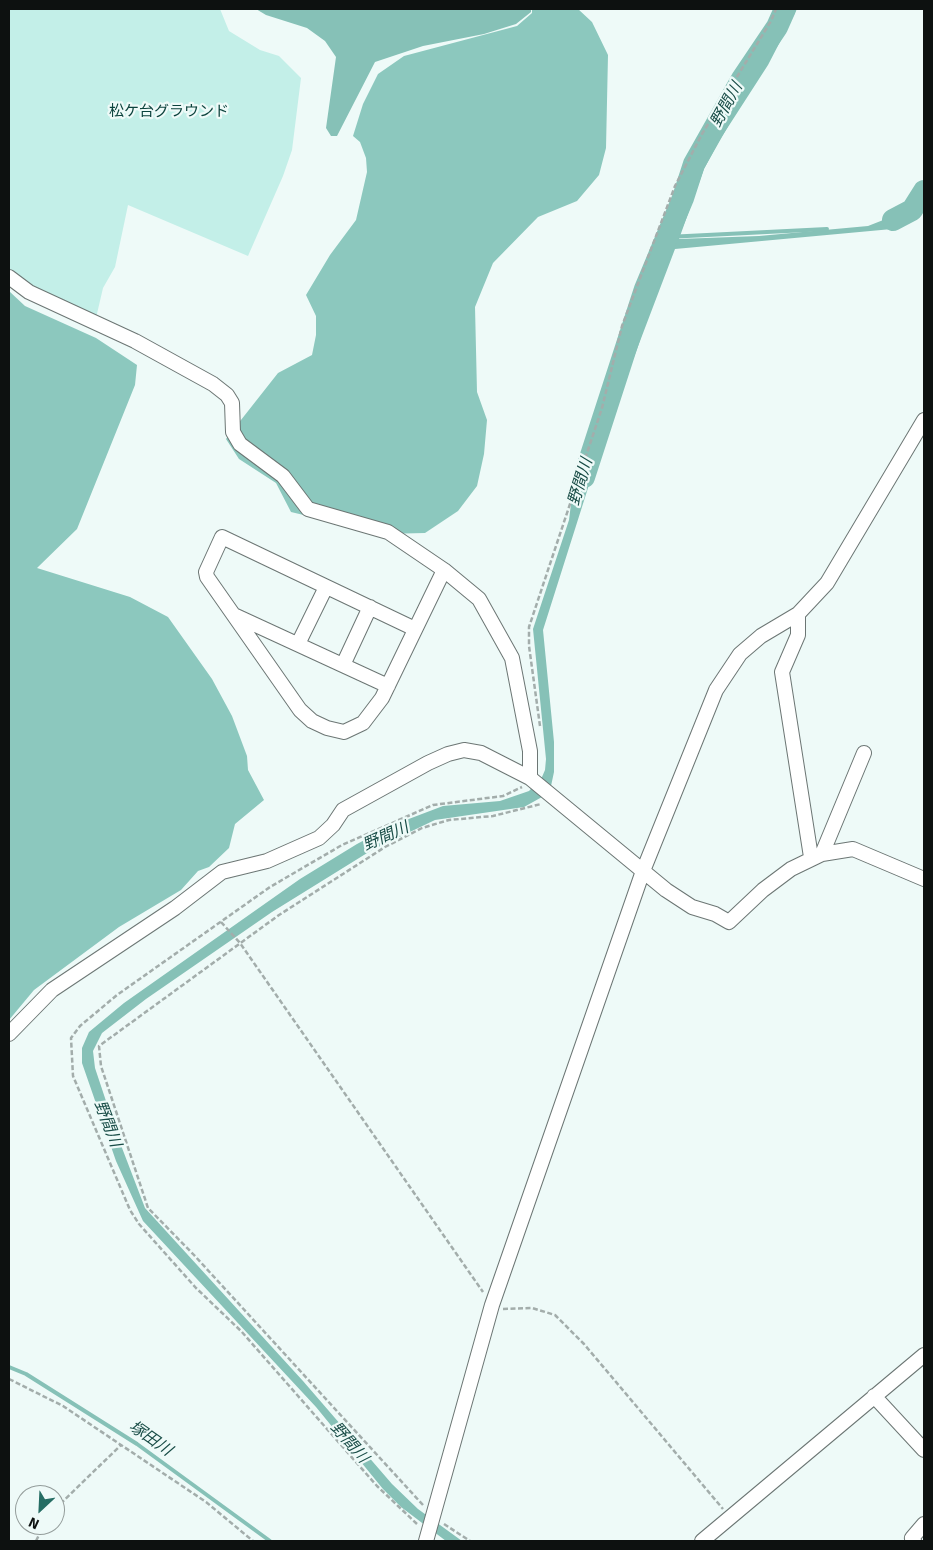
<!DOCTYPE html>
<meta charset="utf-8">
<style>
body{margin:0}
#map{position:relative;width:933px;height:1550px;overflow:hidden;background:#eefaf8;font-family:Signika,sans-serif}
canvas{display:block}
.frame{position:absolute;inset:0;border:10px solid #0d1110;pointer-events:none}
.north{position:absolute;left:15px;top:1485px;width:50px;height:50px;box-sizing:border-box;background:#eefaf8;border:1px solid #949d9b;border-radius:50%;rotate:205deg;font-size:14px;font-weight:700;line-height:20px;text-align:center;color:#0d1110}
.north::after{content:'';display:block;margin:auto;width:18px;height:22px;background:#256d64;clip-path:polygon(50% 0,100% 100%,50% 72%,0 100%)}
</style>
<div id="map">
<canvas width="933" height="1550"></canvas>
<div class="frame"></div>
<div class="north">N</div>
</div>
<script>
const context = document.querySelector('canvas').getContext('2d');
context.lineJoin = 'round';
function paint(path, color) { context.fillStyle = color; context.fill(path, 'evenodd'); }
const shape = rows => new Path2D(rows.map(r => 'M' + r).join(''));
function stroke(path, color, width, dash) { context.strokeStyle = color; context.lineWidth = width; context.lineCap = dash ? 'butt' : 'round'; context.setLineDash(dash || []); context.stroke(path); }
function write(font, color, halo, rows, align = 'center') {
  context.font = font + ' Signika,"Noto Sans JP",sans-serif'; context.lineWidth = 4.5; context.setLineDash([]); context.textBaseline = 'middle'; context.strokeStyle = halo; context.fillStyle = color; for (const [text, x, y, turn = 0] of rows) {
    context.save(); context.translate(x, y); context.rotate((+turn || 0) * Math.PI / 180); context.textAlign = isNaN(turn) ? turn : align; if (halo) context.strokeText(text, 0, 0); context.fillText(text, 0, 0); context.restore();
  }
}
paint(shape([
 [9,9,220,9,229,31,260,50,279,56,301,78,292,150,283,176,248,256,128,205,115,267,103,288,96,318,33,291,15,276,9,269]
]), '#c3efe8');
paint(shape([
 [532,9,578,9,592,22,608,55,606,148,599,175,577,201,538,217,493,263,475,307,477,392,487,420,484,454,477,486,458,511,425,533,383,534,291,512,276,483,239,459,226,439,278,373,312,355,316,335,316,316,306,295,330,255,356,220,367,172,366,158,360,142,353,136,363,104,378,74,404,56,517,26,532,13],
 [9,291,25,306,96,338,137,365,135,385,77,529,37,568,130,597,168,617,212,679,232,716,247,756,248,770,264,800,235,824,229,848,209,867,198,871,181,890,119,927,34,990,9,1020]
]), '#8cc8be');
paint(shape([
 [256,9,531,9,531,12,516,24,484,34,423,46,375,62,337,136,331,136,326,128,336,57,325,41,307,28,266,15],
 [789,9,797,9,768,65,719,141,704,169,679,239,759,236,868,226,896,215,924,196,924,211,910,222,892,229,675,249,607,428,543,630,554,742,554,772,551,786,542,797,524,807,435,820,372,850,272,912,146,999,102,1033,93,1051,95,1068,119,1140,145,1208,303,1381,392,1484,418,1509,462,1541,446,1541,401,1507,383,1489,316,1407,143,1221,116,1161,82,1063,82,1048,89,1032,124,1003,300,879,357,844,393,825,443,806,500,801,529,791,542,777,545,770,546,759,533,629,569,520,571,504,667,240,697,165,766,53]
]), '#86c1b7');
stroke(shape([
 [667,237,827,229],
 [9,1367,26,1374,137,1444,270,1541]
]), '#86c1b7', 4);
stroke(shape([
 [893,220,912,210,924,191],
 [584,477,645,289,683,198,694,164,742,79,777,27,785,9]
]), '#86c1b7', 22);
const minor = shape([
 [9,277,29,292,135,341,213,384,227,395,232,403,233,432,240,444,283,476,308,509,388,532,444,570,479,599,512,658,530,751,530,778],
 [798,614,798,635,782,672,811,857],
 [234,615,388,686],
 [415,629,222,537,206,572,207,577,300,710,312,721,327,728,344,732,363,723,382,698,444,570],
 [298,644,326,587],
 [343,665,370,607],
 [822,854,864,753],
 [9,1034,52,990,175,908,222,872,267,861,319,838,333,825,343,810,428,763,448,754,464,750,481,753,530,778,666,890,692,907,715,914,729,922,763,890,791,869,822,854,853,849,924,879],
 [874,1396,924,1450],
 [426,1541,492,1305,643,871,716,690,740,654,761,636,798,614,827,583,924,420],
 [702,1541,924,1355],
 [914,1541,912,1538,924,1524]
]);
stroke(minor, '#6c7674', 16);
stroke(shape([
 [540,726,529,646,529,627,602,408,622,326,675,186,702,134,771,21,776,9],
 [221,922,240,943,483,1292],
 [503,1309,532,1308,555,1315,584,1344,723,1509],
 [9,1379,63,1406,206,1502,253,1541],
 [423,1505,194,1255,148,1208,101,1066,99,1046,279,915,385,847,422,828,449,820,493,816,541,804],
 [55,1509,121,1445],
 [417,1524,377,1486,241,1331,196,1288,139,1224,130,1210,73,1076,71,1038,80,1026,117,995,270,887,342,845,433,805,503,796,522,787],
 [444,1524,470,1541],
 [36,1541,44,1525]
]), '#a3adab', 2.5, [5, 2.5]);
stroke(minor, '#fff', 14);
write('15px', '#0c433d', '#eefaf8', [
 ["松ケ台グラウンド",169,112]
]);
write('italic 16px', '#184c46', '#eefaf8', [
 ["野間川",727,105,-61],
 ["野間川",581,482,-73],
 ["野間川",386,837,-24],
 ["野間川",107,1124,69],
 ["塚田川",150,1439,35],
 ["野間川",349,1443,49]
]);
</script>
